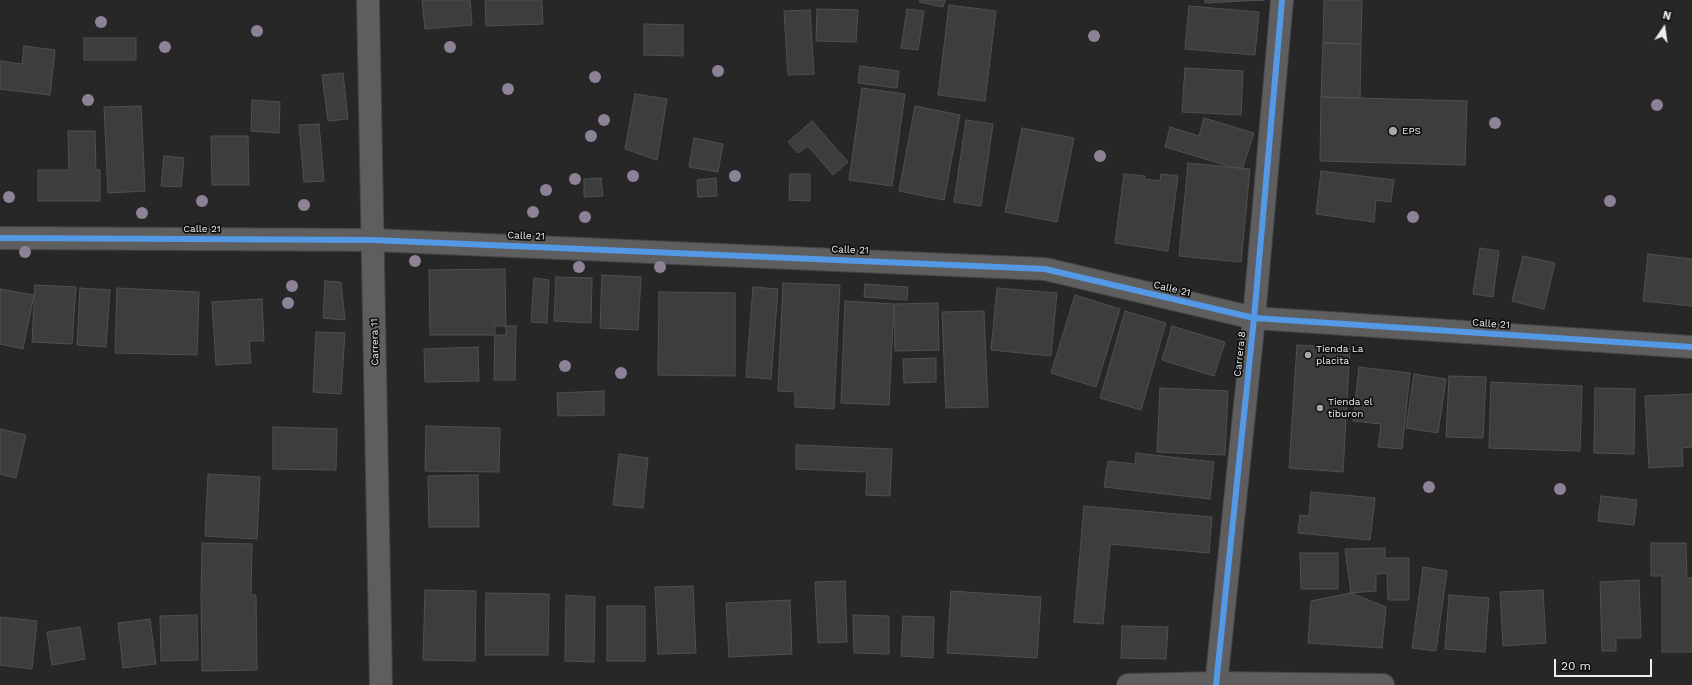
<!DOCTYPE html>
<style>
body{margin:0}
#map{position:relative;width:1692px;height:685px;overflow:hidden;background:#272727;font-family:"Work Sans",sans-serif}
canvas{display:block}
.north{position:absolute;left:1644px;top:8px;width:40px;height:40px;-webkit-text-stroke:3px #0f0f10;paint-order:stroke;rotate:13deg;font-size:11px;font-weight:700;line-height:16px;text-align:center;color:#eeedef}
.north::after{content:'';display:block;margin:auto;width:14px;height:18px;background:#eeedef;clip-path:polygon(50% 0,100% 100%,50% 72%,0 100%)}
.scale{position:absolute;left:1554px;top:659px;width:98px;height:18px;box-sizing:border-box;border:2px solid #eeedef;border-top:0;padding-left:5px;font-size:12px;line-height:14px;white-space:nowrap;color:#eeedef;-webkit-text-stroke:3px #0f0f10;paint-order:stroke}
</style>
<div id="map">
<canvas width="1692" height="685"></canvas>
<div class="north">N</div>
<div class="scale">20 m</div>
</div>
<script>
const context = document.querySelector('canvas').getContext('2d');
context.lineJoin = 'round';
function paint(path, color) { context.fillStyle = color; context.fill(path, 'evenodd'); }
const shape = rows => new Path2D(rows.map(r => 'M' + r).join(''));
function stroke(path, color, width, dash) { context.strokeStyle = color; context.lineWidth = width; context.lineCap = dash ? 'butt' : 'round'; context.setLineDash(dash || []); context.stroke(path); }
function write(font, color, halo, rows, align = 'center') {
  context.font = font + ' "Work Sans",sans-serif'; context.lineWidth = 3.5; context.setLineDash([]); context.textBaseline = 'middle'; context.strokeStyle = halo; context.fillStyle = color; for (const [text, x, y, turn = 0] of rows) {
    context.save(); context.translate(x, y); context.rotate((+turn || 0) * Math.PI / 180); context.textAlign = isNaN(turn) ? turn : align; if (halo) context.strokeText(text, 0, 0); context.fillText(text, 0, 0); context.restore();
  }
}
const building = shape([
 [422,0,470,0,472,25,425,29,422,0],
 [485,0,542,0,543,24,486,26,485,0],
 [920,0,945,0,943,7,919,2,920,0],
 [1205,0,1265,0,1205,3,1205,0],
 [1324,0,1362,0,1361,44,1323,43,1324,0],
 [949,5,996,11,985,101,938,95,949,5],
 [1189,6,1259,12,1255,55,1185,49,1189,6],
 [817,9,858,10,856,42,816,41,817,9],
 [907,9,924,11,918,50,901,48,907,9],
 [810,10,814,74,788,75,784,11,810,10],
 [644,24,683,25,683,56,644,55,644,24],
 [84,38,136,38,136,60,84,60,84,38],
 [1323,43,1361,44,1360,98,1321,97,1323,43],
 [24,46,55,50,50,95,0,89,0,61,22,64,24,46],
 [860,66,899,71,897,88,858,83,860,66],
 [1185,68,1243,71,1241,115,1182,112,1185,68],
 [343,73,348,119,328,121,322,75,343,73],
 [862,88,905,94,892,186,849,180,862,88],
 [635,94,667,99,657,160,625,149,635,94],
 [1321,97,1467,101,1465,165,1320,161,1321,97],
 [252,100,280,102,279,133,251,131,252,100],
 [141,106,145,191,108,193,104,107,141,106],
 [915,106,960,115,944,200,899,191,915,106],
 [1204,118,1254,133,1242,170,1165,147,1170,127,1199,136,1204,118],
 [966,120,993,124,981,206,954,202,966,120],
 [812,121,848,162,833,175,808,146,798,153,788,142,812,121],
 [319,124,324,181,304,182,299,125,319,124],
 [1022,128,1074,138,1057,222,1005,212,1022,128],
 [68,131,95,131,96,170,100,170,100,201,38,201,38,170,69,170,68,131],
 [211,136,248,136,249,185,212,185,211,136],
 [694,138,723,144,718,172,689,167,694,138],
 [164,156,184,158,181,187,161,186,164,156],
 [1188,163,1250,169,1241,262,1179,256,1188,163],
 [1321,171,1394,180,1391,202,1376,200,1374,222,1316,214,1321,171],
 [790,174,810,174,810,201,789,200,790,174],
 [1124,174,1145,176,1144,179,1160,181,1161,174,1178,176,1168,251,1115,243,1124,174],
 [601,178,603,196,584,197,584,179,601,178],
 [716,178,717,196,698,197,697,180,716,178],
 [1480,248,1499,251,1493,297,1473,294,1480,248],
 [1648,254,1692,259,1692,306,1643,301,1648,254],
 [1523,256,1555,263,1544,309,1512,301,1523,256],
 [505,269,506,335,430,335,429,270,505,269],
 [602,275,641,277,638,330,600,328,602,275],
 [556,277,592,278,591,323,554,321,556,277],
 [534,278,549,280,547,323,531,322,534,278],
 [325,281,341,282,345,320,323,318,325,281],
 [783,283,840,285,834,409,795,407,795,392,778,391,783,283],
 [865,284,908,287,907,300,864,297,865,284],
 [35,285,76,287,72,344,32,342,35,285],
 [753,287,778,289,771,379,746,377,753,287],
 [80,288,110,290,106,347,77,345,80,288],
 [117,288,199,292,197,355,115,353,117,288],
 [997,288,1057,293,1051,356,991,350,997,288],
 [0,289,34,295,23,349,0,344,0,289],
 [659,292,735,293,735,376,658,375,659,292],
 [1075,295,1120,309,1096,387,1051,373,1075,295],
 [262,299,264,341,249,341,251,363,216,365,212,302,262,299],
 [845,301,894,304,889,405,841,403,845,301],
 [938,303,939,350,895,351,894,304,938,303],
 [984,311,988,407,946,408,942,312,984,311],
 [1125,311,1166,323,1141,410,1100,398,1125,311],
 [495,326,516,326,515,380,494,380,495,326],
 [1172,326,1225,342,1214,376,1162,360,1172,326],
 [316,332,345,333,341,394,313,392,316,332],
 [1297,345,1350,348,1343,472,1289,468,1297,345],
 [478,347,479,381,425,382,424,349,478,347],
 [936,358,936,382,904,383,903,359,936,358],
 [1359,367,1410,373,1402,449,1378,447,1381,424,1353,421,1359,367],
 [1414,374,1446,379,1438,433,1406,428,1414,374],
 [1449,376,1486,377,1483,438,1446,437,1449,376],
 [1491,382,1582,386,1580,451,1489,448,1491,382],
 [1160,388,1228,391,1225,455,1157,452,1160,388],
 [1595,388,1635,389,1634,454,1594,453,1595,388],
 [604,391,604,415,558,416,557,393,604,391],
 [1692,394,1692,447,1682,448,1683,466,1649,468,1645,396,1692,394],
 [426,426,500,428,499,472,425,471,426,426],
 [273,427,337,429,336,470,273,469,273,427],
 [0,429,26,435,16,478,0,474,0,429],
 [796,445,892,449,890,496,866,495,867,472,796,469,796,445],
 [1136,453,1214,462,1210,499,1104,487,1108,461,1135,464,1136,453],
 [619,454,648,458,643,508,613,505,619,454],
 [208,474,260,477,257,539,205,536,208,474],
 [478,475,479,527,429,527,428,476,478,475],
 [1311,492,1375,498,1370,540,1298,533,1300,515,1309,516,1311,492],
 [1601,496,1637,500,1634,525,1598,521,1601,496],
 [1084,506,1212,517,1209,553,1110,544,1103,624,1074,622,1084,506],
 [202,543,252,544,251,595,256,595,257,670,202,671,201,597,202,543],
 [1651,543,1686,543,1687,578,1692,578,1692,652,1662,652,1662,576,1651,576,1651,543],
 [1385,548,1385,558,1409,558,1409,600,1388,600,1387,573,1376,574,1376,591,1351,593,1345,549,1385,548],
 [1300,553,1338,553,1338,589,1301,589,1300,553],
 [1423,567,1447,571,1436,651,1412,648,1423,567],
 [1639,580,1641,638,1616,638,1616,651,1602,651,1600,582,1639,580],
 [845,581,847,642,818,643,815,582,845,581],
 [693,586,696,653,658,654,655,587,693,586],
 [425,590,476,591,475,661,423,660,425,590],
 [1543,590,1546,643,1503,646,1500,592,1543,590],
 [951,591,1041,597,1037,658,947,653,951,591],
 [486,593,549,594,548,655,485,655,486,593],
 [1351,593,1386,607,1382,648,1308,643,1311,601,1351,593],
 [566,595,595,597,594,662,565,661,566,595],
 [1449,595,1489,598,1485,652,1445,649,1449,595],
 [790,600,792,654,729,657,726,603,790,600],
 [607,606,645,606,645,661,607,661,607,606],
 [197,615,198,660,161,661,160,616,197,615],
 [853,615,889,616,889,654,854,653,853,615],
 [903,616,934,617,933,658,901,656,903,616],
 [0,617,37,621,32,669,0,665,0,617],
 [150,619,156,664,123,668,118,623,150,619],
 [1122,626,1168,627,1166,659,1121,658,1122,626],
 [80,627,85,659,52,665,47,632,80,627]
]);
paint(building, '#3d3d3d');
stroke(building, '#505050', 1);
const minor = shape([
 [368,0,381,685],
 [0,238,373,240,1045,269,1254,318,1692,347],
 [1128,685,1216,683,1383,685],
 [1216,685,1254,318,1282,0]
]);
stroke(minor, '#444445', 24);
stroke(minor, '#5e5e5e', 22);
stroke(shape([
 [0,238,373,240,1045,269,1254,318,1692,347],
 [1216,685,1254,318,1282,0]
]), '#5399e6', 6);
context.fillStyle = '#8d8298';
for (const [x, y] of [
 [101,22],
 [257,31],
 [1094,36],
 [165,47],
 [450,47],
 [718,71],
 [595,77],
 [508,89],
 [88,100],
 [1657,105],
 [604,120],
 [1495,123],
 [591,136],
 [1100,156],
 [633,176],
 [735,176],
 [575,179],
 [546,190],
 [9,197],
 [202,201],
 [1610,201],
 [304,205],
 [533,212],
 [142,213],
 [585,217],
 [1413,217],
 [25,252],
 [415,261],
 [579,267],
 [660,267],
 [292,286],
 [288,303],
 [565,366],
 [621,373],
 [1429,487],
 [1560,489]
]) { context.beginPath(); context.arc(x, y, 6, 0, 2 * Math.PI); context.fill(); }
for (const [x, y, r, color] of [
 [1393,131,5,"#a8a8a9"],
 [1308,355,4,"#a8a8a9"],
 [1320,408,4,"#a8a8a9"]
]) { const dot = new Path2D(); dot.arc(x, y, r, 0, 2 * Math.PI); context.fillStyle = color; context.fill(dot); stroke(dot, '#0f0f10', 1.5); }
write('10px', '#eeedef', '#0f0f10', [
 ["EPS",1402,131],
 ["Tienda La",1316,349],
 ["placita",1316,361],
 ["Tienda el",1328,402],
 ["tiburon",1328,414]
], 'left');
write('10px', '#eeedef', '#0f0f10', [
 ["Calle 21",202,229],
 ["Calle 21",526,236,2],
 ["Calle 21",850,250,2],
 ["Calle 21",1172,289,13],
 ["Calle 21",1491,324,4],
 ["Carrera 11",375,342,-91],
 ["Carrera 8",1240,354,-84]
]);
</script>
